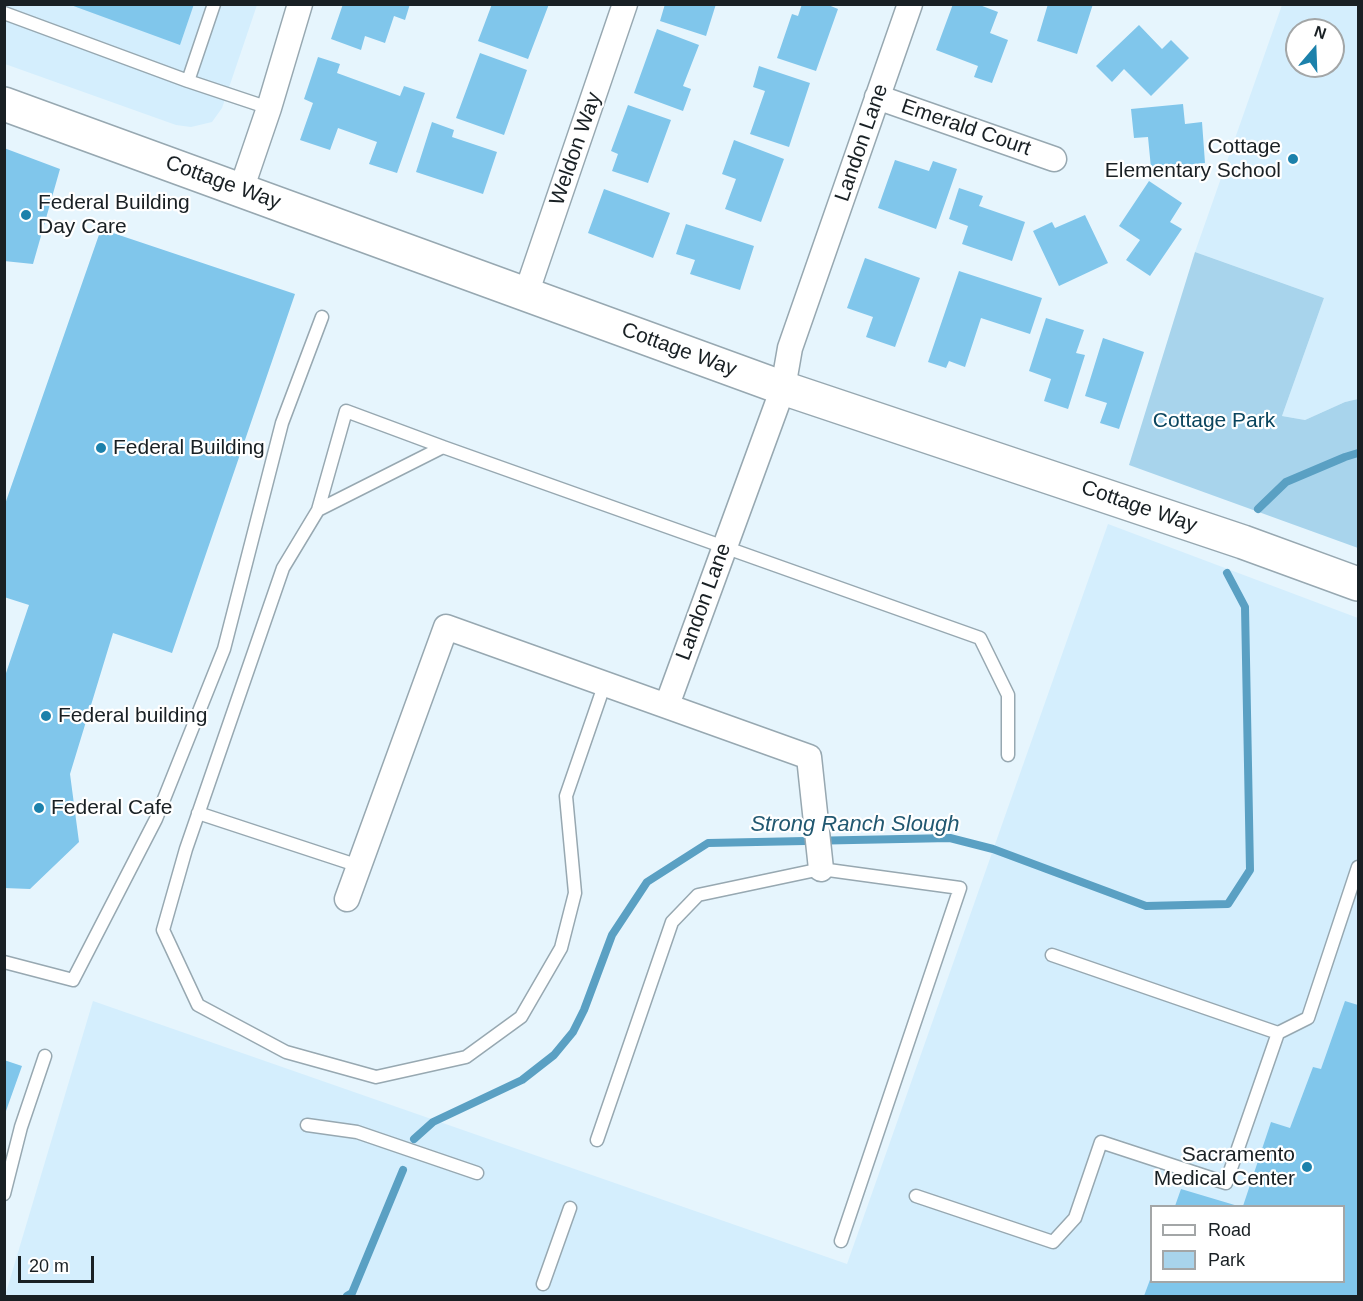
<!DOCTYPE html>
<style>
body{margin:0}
#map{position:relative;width:1363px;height:1301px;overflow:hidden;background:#e6f5fd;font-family:Helvetica,sans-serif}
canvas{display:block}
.frame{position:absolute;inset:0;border:6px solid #192024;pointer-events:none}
.legend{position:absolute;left:1150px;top:1205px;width:195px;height:78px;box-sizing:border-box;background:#fff;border:2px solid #a3a6a7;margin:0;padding:8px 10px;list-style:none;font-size:18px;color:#192024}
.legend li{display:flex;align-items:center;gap:12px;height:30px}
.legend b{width:30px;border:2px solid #a3a6a7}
.north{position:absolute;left:1285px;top:18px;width:60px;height:60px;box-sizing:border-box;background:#fff;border:2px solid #a3a6a7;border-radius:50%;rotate:19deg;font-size:16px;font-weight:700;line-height:24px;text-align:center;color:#192024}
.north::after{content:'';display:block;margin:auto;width:21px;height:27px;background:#1c81ab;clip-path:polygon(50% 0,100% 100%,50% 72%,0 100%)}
.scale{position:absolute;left:18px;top:1256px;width:76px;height:27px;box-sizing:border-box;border:3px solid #192024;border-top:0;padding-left:8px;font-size:18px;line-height:21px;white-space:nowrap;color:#192024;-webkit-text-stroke:4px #fff;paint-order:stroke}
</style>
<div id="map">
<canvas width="1363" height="1301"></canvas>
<div class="frame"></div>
<ul class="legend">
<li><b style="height:8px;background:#fff"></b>Road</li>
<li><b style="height:16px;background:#a8d4ec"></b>Park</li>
</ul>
<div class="north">N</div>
<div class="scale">20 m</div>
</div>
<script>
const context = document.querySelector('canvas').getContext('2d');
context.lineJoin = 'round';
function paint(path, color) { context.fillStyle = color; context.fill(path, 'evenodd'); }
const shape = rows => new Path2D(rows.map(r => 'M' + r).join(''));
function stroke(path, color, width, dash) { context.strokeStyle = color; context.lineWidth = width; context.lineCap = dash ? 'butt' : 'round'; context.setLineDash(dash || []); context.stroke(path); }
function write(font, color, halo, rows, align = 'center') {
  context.font = font + ' Helvetica,sans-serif'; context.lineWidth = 4.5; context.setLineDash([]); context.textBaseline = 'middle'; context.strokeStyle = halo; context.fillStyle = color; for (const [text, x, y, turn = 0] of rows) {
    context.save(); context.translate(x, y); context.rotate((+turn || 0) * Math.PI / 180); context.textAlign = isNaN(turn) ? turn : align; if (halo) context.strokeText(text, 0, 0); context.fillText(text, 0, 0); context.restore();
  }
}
paint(shape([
 [5,5,257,5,222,108,212,122,191,127,176,125,5,64],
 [1282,5,1358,5,1358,399,1345,402,1305,420,1282,416,1324,298,1195,252],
 [1297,30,1333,30,1333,66,1297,66],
 [1108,524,1358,618,1358,1296,5,1296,93,1001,847,1264],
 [1152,1206,1344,1206,1344,1282,1152,1282]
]), '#d4eefd');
paint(shape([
 [1195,252,1324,298,1282,416,1305,420,1345,402,1358,399,1358,548,1129,465]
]), '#a8d4ec');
stroke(shape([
 [1258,509,1286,482,1345,457,1358,453],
 [414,1139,433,1122,522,1080,554,1055,573,1032,584,1010,612,935,647,882,708,843,950,838,993,849,1146,906,1228,904,1250,870,1245,607,1227,573],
 [347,1296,352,1293,403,1170]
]), '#5aa0c3', 8);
paint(shape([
 [68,4,194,4,180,45],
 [343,4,410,4,405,20,394,16,385,43,365,36,361,50,331,39],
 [492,4,549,4,528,59,478,41],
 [665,4,716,4,706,36,660,21],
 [802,4,826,4,838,9,816,71,777,58,792,14,798,16],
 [953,4,977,4,998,12,990,33,1008,40,992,83,974,77,978,66,936,50],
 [1048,4,1093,4,1077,54,1037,41],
 [1139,25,1162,49,1171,40,1189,58,1151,96,1124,69,1112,82,1096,66],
 [657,29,699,45,683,86,691,89,683,111,634,93],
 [480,53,527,70,504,135,456,118],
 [318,57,340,64,337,73,400,96,404,86,425,93,397,173,369,164,377,142,338,128,330,150,300,140,313,103,304,99],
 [759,66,810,83,789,147,750,134,765,91,753,87],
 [1183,104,1185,124,1202,122,1205,163,1151,168,1148,137,1134,138,1131,109],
 [628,105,671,120,648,183,612,171,618,154,611,151],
 [432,122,454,130,452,137,497,152,483,194,416,172],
 [734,140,784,159,761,222,725,209,736,179,722,174],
 [4,148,60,169,33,264,4,261],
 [895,160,929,171,933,161,957,169,936,229,878,208],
 [1149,181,1182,203,1170,222,1182,229,1150,276,1126,260,1140,240,1119,226],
 [959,188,983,196,979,206,1025,222,1012,261,962,244,968,226,949,219],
 [604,189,670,213,653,258,588,233],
 [1085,215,1108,263,1059,286,1033,231,1052,222,1055,228],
 [686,224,754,246,740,290,690,274,695,260,676,254],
 [101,229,295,294,172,653,113,633,70,774,79,842,30,889,4,888,4,679,29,605,4,597,4,507],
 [865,258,920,278,895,347,866,337,873,317,847,308],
 [959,271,1042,298,1030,334,981,318,965,367,949,361,946,368,928,362],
 [1046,318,1084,330,1076,353,1085,355,1068,409,1044,401,1051,379,1029,371],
 [1103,338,1144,352,1119,429,1100,423,1107,403,1085,396],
 [1345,1001,1358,1005,1358,1296,1144,1296,1151,1277,1152,1282,1344,1282,1344,1206,1243,1206,1271,1122,1290,1128,1313,1067,1321,1069],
 [4,1060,22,1066,6,1111,4,1110],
 [1181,1189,1238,1206,1175,1206]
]), '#80c6eb');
const lane = shape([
 [214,4,188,81,269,108],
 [4,13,188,81],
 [318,510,346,411,443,447],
 [605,683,566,796,575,893,561,948,521,1017,466,1057,376,1077,286,1052,198,1005,163,930,186,849,283,568,318,510,443,447,980,638,1008,695,1008,755],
 [198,813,359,866],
 [1052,955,1278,1033],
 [4,962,73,980,156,819,224,649,282,423,322,317],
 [307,1125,357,1132,477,1173],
 [597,1140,672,922,698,895,821,869,960,888,841,1241],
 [4,1194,21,1127,45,1056],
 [916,1196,1053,1242,1075,1218,1101,1142,1226,1183,1278,1033,1308,1018,1358,867],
 [543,1284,570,1208]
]);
const street = shape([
 [877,97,1054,159],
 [241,190,269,108,300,4],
 [526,294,625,4],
 [667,705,783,388,790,348,910,4],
 [347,899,446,627,809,757,821,869]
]);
const secondary = shape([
 [4,104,783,388,1243,542,1358,584]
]);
stroke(lane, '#97a8b1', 15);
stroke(street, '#97a8b1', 27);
stroke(secondary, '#97a8b1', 36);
stroke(lane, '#fff', 12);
stroke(street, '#fff', 24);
stroke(secondary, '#fff', 33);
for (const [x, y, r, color] of [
 [1293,159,6,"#1c81ab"],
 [26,215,6,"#1c81ab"],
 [101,448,6,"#1c81ab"],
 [46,716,6,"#1c81ab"],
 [39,808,6,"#1c81ab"],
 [1307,1167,6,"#1c81ab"]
]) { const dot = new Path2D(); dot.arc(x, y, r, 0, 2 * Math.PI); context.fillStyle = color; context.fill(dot); stroke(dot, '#fff', 2); }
write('21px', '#192024', '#fff', [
 ["Emerald Court",966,128,19],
 ["Landon Lane",862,143,-71],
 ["Weldon Way",576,149,-71],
 ["Cottage Way",223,183,20],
 ["Cottage Way",679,350,20],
 ["Cottage Way",1139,507,19],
 ["Landon Lane",704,602,-70]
]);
write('21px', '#192024', '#fff', [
 ["Cottage",1281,147,"right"],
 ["Elementary School",1281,171,"right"],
 ["Federal Building",38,203],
 ["Day Care",38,227],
 ["Federal Building",113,448],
 ["Federal building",58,716],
 ["Federal Cafe",51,808],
 ["Sacramento",1295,1155,"right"],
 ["Medical Center",1295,1179,"right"]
], 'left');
write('21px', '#0a455e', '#fff', [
 ["Cottage Park",1214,421]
]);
write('italic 22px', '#215871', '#fff', [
 ["Strong Ranch Slough",855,825]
]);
</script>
